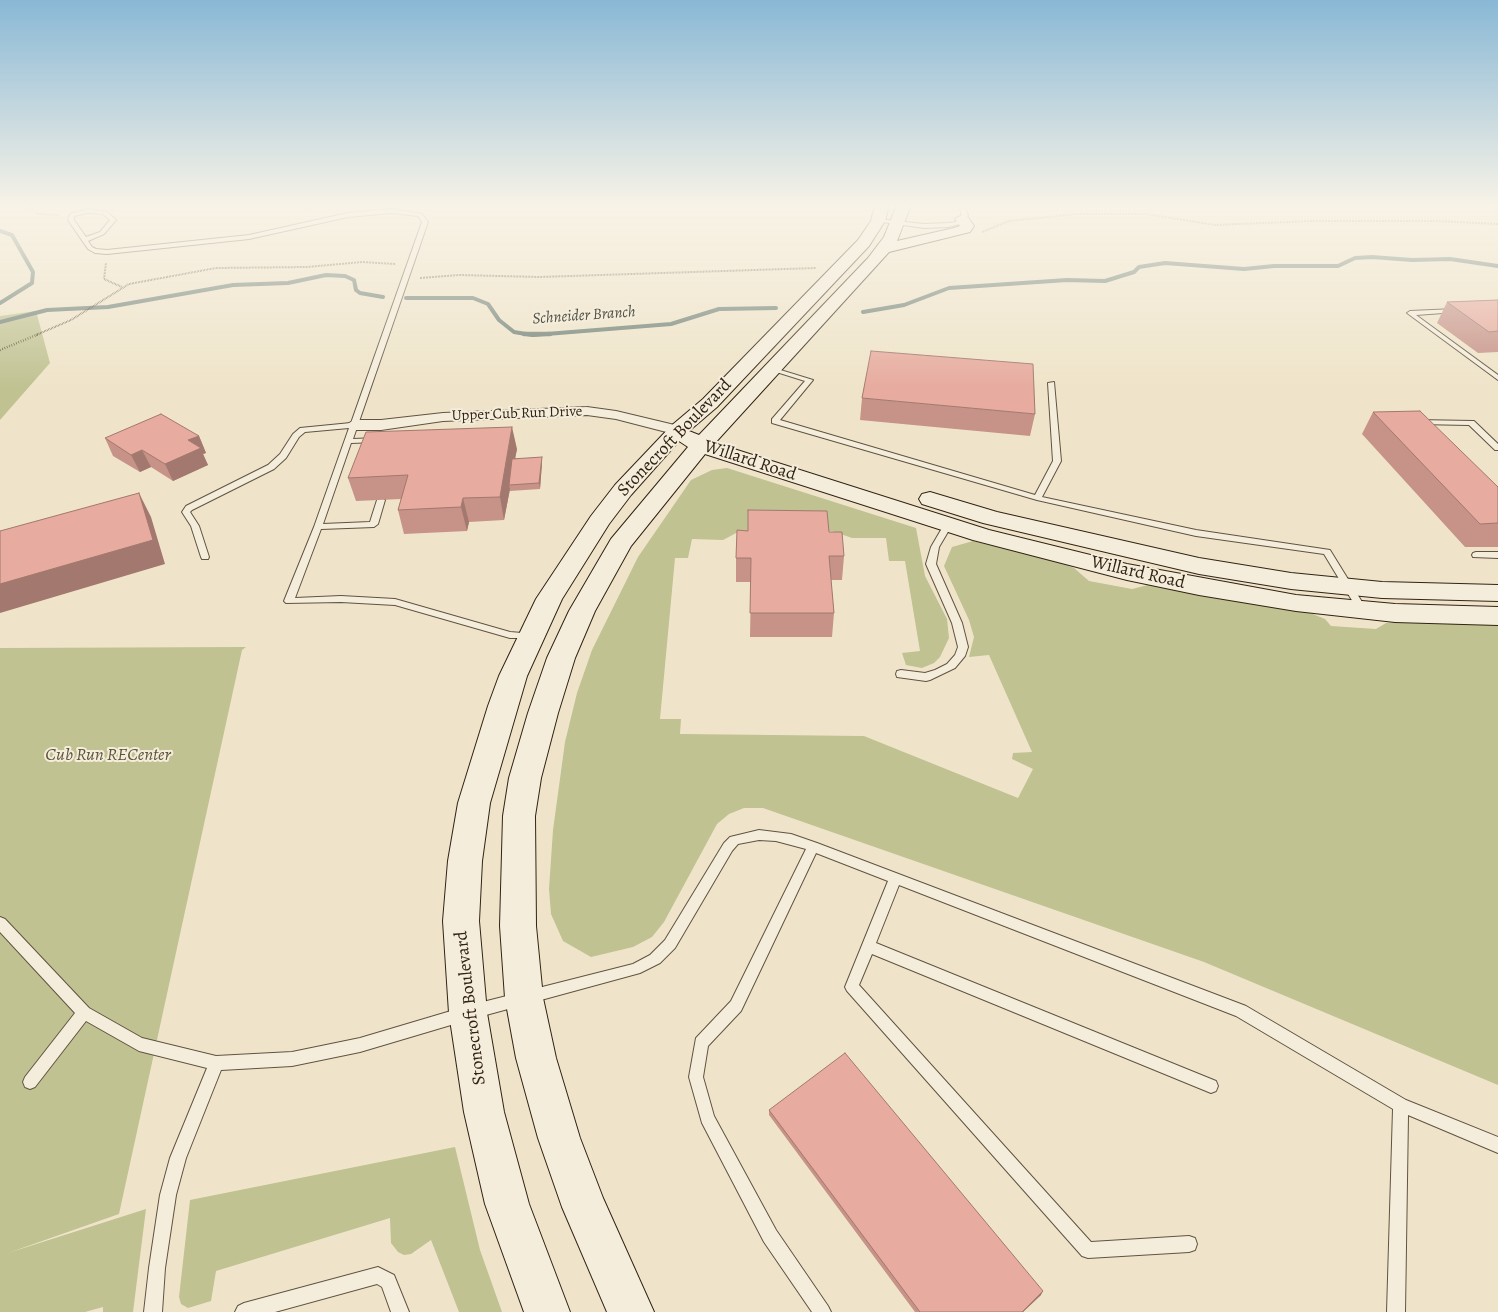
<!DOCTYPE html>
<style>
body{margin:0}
canvas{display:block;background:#efe4c9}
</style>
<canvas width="1498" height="1312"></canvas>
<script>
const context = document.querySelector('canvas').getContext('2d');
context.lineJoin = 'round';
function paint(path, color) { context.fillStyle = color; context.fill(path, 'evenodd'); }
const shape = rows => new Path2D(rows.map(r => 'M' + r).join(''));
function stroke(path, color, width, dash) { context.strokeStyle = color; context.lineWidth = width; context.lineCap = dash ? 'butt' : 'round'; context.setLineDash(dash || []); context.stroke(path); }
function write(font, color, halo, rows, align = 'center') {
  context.font = font + ' Alegreya,serif'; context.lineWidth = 4; context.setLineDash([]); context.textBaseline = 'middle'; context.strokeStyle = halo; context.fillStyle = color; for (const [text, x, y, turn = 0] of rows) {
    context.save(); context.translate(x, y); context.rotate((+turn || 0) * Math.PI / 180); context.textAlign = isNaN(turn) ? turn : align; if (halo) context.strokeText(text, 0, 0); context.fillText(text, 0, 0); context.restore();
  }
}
paint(shape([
 [36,311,50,363,0,420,0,316],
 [727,468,916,528,925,576,947,619,949,638,940,657,934,663,922,668,906,665,902,653,920,651,905,561,889,561,886,538,852,538,832,531,740,531,723,540,692,539,688,558,675,558,660,719,681,719,680,734,864,736,1018,798,1033,769,1012,759,1013,753,1032,752,989,655,969,657,974,637,969,620,944,566,952,547,973,541,1061,563,1074,568,1089,581,1132,589,1148,585,1230,600,1303,610,1325,619,1331,626,1376,629,1386,623,1409,621,1498,624,1498,1085,1204,962,763,808,744,808,729,814,717,824,664,922,652,937,633,947,591,957,563,941,551,914,549,889,553,830,565,742,577,693,592,650,638,557,691,480,712,470],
 [246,647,242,650,119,1214,8,1253,146,1209,133,1312,103,1312,103,1307,85,1312,0,1312,0,648],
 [455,1147,480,1250,502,1312,459,1312,431,1240,411,1254,404,1255,398,1252,391,1243,390,1218,216,1271,211,1301,188,1308,181,1304,179,1297,190,1200]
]), '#c0c292');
stroke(shape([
 [0,231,12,235,33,272,32,283,0,303],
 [406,298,473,298,488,304,499,320,514,332,532,335],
 [863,312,904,305,949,288,1067,280,1105,281,1134,272,1139,267,1165,263,1244,269,1274,266,1338,266,1355,258,1372,257,1412,260,1450,259,1498,266],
 [0,322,47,310,108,307,233,285,288,283,326,275,345,276,354,280,356,290,360,293,383,297],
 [534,335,671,324,719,309,776,308]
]), '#708076', 4);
stroke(shape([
 [524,334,550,334]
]), '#708076', 4.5);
const service = shape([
 [959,205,963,205,968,215,960,224,948,227,924,228,875,221,878,219,924,224,948,223,956,222,962,215,959,205],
 [88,209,107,212,116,220,104,234,88,241,92,247,96,249,107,250,249,235,348,213,392,209,422,214,428,222,353,439,377,438,381,440,377,442,351,443,323,524,370,522,377,500,381,498,385,500,378,524,374,527,321,529,295,598,341,596,395,599,510,632,534,634,536,636,534,638,510,638,395,605,341,602,286,603,284,601,314,527,349,428,305,432,299,437,286,458,274,469,192,510,190,512,199,526,209,557,208,559,202,559,201,557,191,526,182,512,186,506,268,465,280,454,293,434,300,428,351,423,422,222,418,216,392,213,348,217,249,239,107,254,95,253,88,249,68,220,70,214,88,209],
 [88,213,103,214,110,220,100,232,86,237,74,220,74,216,88,213],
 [1455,309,1458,311,1457,312,1416,315,1498,375,1498,380,1407,313,1410,311,1455,309],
 [770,368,774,368,813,380,780,420,1035,495,1053,461,1048,383,1054,382,1061,461,1042,497,1196,530,1330,550,1367,610,1365,612,1359,612,1324,554,1196,536,1037,500,772,423,772,419,805,381,770,370,770,368],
 [1415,420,1474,421,1498,444,1498,450,1495,450,1469,425,1418,424,1414,422,1415,420],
 [948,522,952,525,939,547,936,564,962,623,968,647,965,656,955,668,930,680,926,681,897,677,896,674,897,671,901,670,925,673,935,670,947,664,955,655,958,647,952,623,926,564,931,547,945,523,948,522],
 [1476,552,1498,552,1498,558,1473,557,1472,555,1473,553,1476,552],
 [759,830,791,834,817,843,1246,1006,1406,1100,1498,1137,1498,1153,1408,1115,1405,1312,1387,1312,1393,1109,1236,1016,899,885,876,943,1216,1081,1218,1086,1216,1091,1211,1093,872,954,859,985,1091,1242,1189,1236,1195,1238,1197,1244,1195,1250,1189,1252,1088,1258,1082,1256,847,991,845,987,888,881,816,853,741,1011,708,1046,703,1077,714,1116,776,1230,828,1306,831,1312,812,1312,764,1242,702,1123,689,1077,696,1038,731,1001,806,849,776,841,759,840,738,844,732,851,675,948,660,963,640,973,475,1018,470,1016,468,1011,470,1006,475,1004,633,964,650,955,665,940,724,843,730,837,759,830],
 [0,917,5,919,89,1008,142,1038,216,1056,292,1052,360,1038,461,1008,466,1010,468,1015,466,1020,461,1022,360,1052,292,1066,221,1070,186,1158,176,1195,165,1268,162,1312,144,1312,149,1268,160,1195,170,1158,207,1068,139,1051,86,1021,35,1087,30,1089,25,1087,23,1082,25,1077,75,1013,0,932,0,917],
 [378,1267,394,1275,409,1312,391,1312,382,1287,377,1284,275,1312,235,1312,238,1306,244,1303,378,1267]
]);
const minor = shape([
 [587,407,616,411,683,427,686,430,678,435,616,419,587,415,443,421,381,430,354,430,346,425,354,420,381,420,443,413,587,407]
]);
const secondary = shape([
 [875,205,889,205,885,221,869,246,717,407,689,431,699,435,868,258,884,237,897,205,911,205,897,241,954,228,960,226,955,219,962,215,967,216,974,226,970,232,889,252,715,443,989,530,1127,564,1296,595,1395,604,1498,607,1498,625,1395,622,1296,611,1199,595,1127,580,973,540,705,454,631,546,595,611,575,658,558,713,541,778,535,816,536,926,543,998,556,1058,580,1138,603,1198,654,1312,607,1312,562,1207,538,1138,516,1058,505,998,500,926,503,816,509,778,528,713,547,658,569,611,611,539,688,447,679,441,631,495,609,524,562,599,527,676,490,803,482,861,479,921,487,1013,504,1112,529,1204,570,1312,524,1312,485,1204,464,1112,449,1013,443,921,448,861,458,803,488,706,499,676,536,599,591,516,615,485,671,426,703,399,858,240,871,221,875,205],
 [930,492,997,512,1199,558,1291,573,1382,582,1498,585,1498,601,1382,598,1291,589,1199,574,983,523,922,504,919,499,922,494,930,492]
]);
stroke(service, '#615340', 2);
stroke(minor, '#615340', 2);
stroke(secondary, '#322313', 2);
stroke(shape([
 [27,205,38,214,59,215],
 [305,205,313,210],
 [982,232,1009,221,1076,214,1146,214,1215,225,1313,221,1438,221,1498,224],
 [106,263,104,279,122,287],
 [420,278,459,275,539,277,816,268],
 [36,335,71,320,129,284,216,268,307,267,362,262,396,264]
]), '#322313', 2, [0.5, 1]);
stroke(shape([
 [0,350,39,334]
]), '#322313', 2.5, [0.5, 2]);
paint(service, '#f5eddc');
paint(minor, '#f5eddc');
paint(secondary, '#f5eddc');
paint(shape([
 [1498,300,1498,352,1478,353,1437,323,1447,302],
 [862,398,1035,414,1030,436,860,420],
 [1373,412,1498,487,1498,547,1465,547,1362,434],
 [199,436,206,453,203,454,208,465,173,481,151,467,140,472,113,456,105,438],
 [517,449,515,458,542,463,540,489,510,491,510,489,504,520,469,522,467,531,404,534,398,510,401,499,356,501,348,478],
 [829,532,844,556,842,580,831,580,834,613,832,637,750,637,751,582,736,582,736,558],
 [769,1110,1041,1295,1023,1312,915,1312,769,1115]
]), '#c79389');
paint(shape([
 [512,427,517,449,510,485,509,485,510,489,504,520,500,497],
 [199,436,206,453,203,454,208,465,173,481,165,464,188,440],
 [142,450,151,467,140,472,131,455],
 [542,457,542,463,540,489,539,483],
 [139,493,151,517,165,564,0,613,0,584],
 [463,498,469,522,467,531,461,507],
 [1043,1291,1041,1295,1023,1312,1022,1312]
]), '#a2786f');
const building = shape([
 [1498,300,1498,331,1489,332,1447,302,1498,300],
 [871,351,1033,364,1035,414,862,398,871,351],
 [1420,411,1498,487,1498,523,1480,524,1373,412,1420,411],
 [161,414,199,436,188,440,201,448,165,464,142,450,131,455,105,438,161,414],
 [512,427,500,497,463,498,461,507,398,510,408,475,348,478,366,432,512,427],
 [542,457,539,483,509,485,512,459,542,457],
 [139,493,153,540,0,584,0,531,139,493],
 [748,510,827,511,829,532,842,532,844,556,829,556,834,613,750,613,751,558,736,558,737,530,748,531,748,510],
 [845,1053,1043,1291,1022,1312,920,1312,769,1110,845,1053]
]);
paint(building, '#e7ab9f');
stroke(building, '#a2786f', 1);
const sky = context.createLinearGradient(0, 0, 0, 388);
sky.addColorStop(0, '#89b8d5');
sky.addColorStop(0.53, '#f8f3e7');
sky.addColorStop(1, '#f8f3e700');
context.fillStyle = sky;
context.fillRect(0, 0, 1498, 388);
write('15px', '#322313', '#f5eddc', [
 ["Upper Cub Run Drive",517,414,-2]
]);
write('italic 16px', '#515245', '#f5eddc', [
 ["Schneider Branch",584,316,-4]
]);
write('18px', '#322313', '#f5eddc', [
 ["Stonecroft Boulevard",675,438,-46],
 ["Willard Road",750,461,18],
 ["Willard Road",1138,573,13],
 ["Stonecroft Boulevard",471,1008,-97]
]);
write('italic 18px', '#5d5339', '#f5eddc', [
 ["Cub Run RECenter",108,756]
]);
</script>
